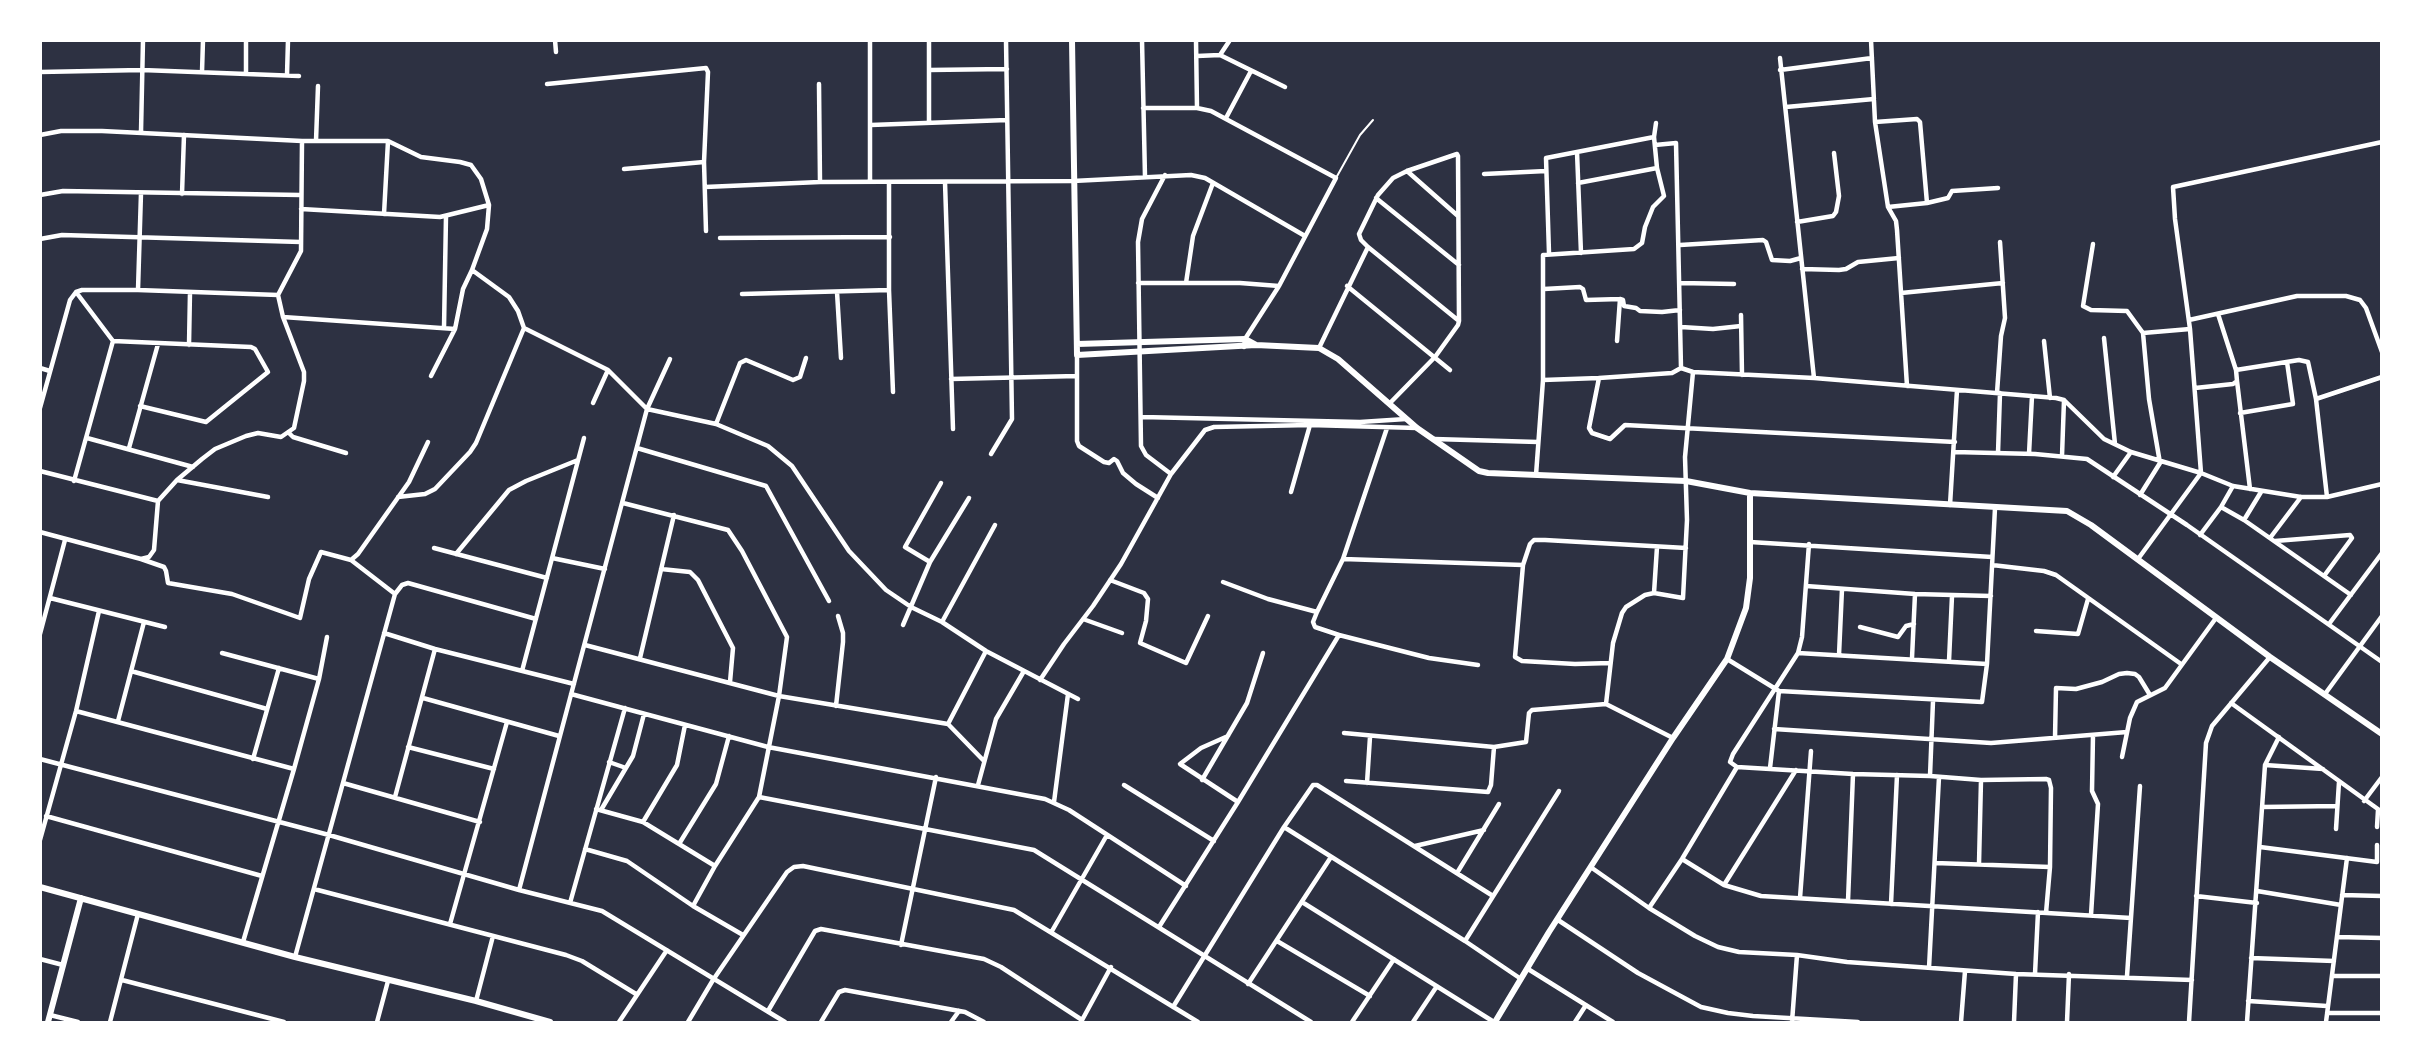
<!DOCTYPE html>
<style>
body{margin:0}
#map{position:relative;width:2422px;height:1063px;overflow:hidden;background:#2d3142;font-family:"PT Sans",sans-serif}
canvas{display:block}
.frame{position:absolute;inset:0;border:42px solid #fff;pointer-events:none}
</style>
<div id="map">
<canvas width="2422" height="1063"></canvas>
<div class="frame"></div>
</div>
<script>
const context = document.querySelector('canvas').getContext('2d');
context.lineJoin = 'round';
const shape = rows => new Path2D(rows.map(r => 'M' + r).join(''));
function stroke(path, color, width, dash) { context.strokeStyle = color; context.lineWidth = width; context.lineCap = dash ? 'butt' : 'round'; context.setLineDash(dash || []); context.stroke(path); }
stroke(shape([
 [1336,178,1360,135,1373,120]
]), '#fff', 2);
stroke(shape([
 [555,40,556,52],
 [870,40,870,182],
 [1142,40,1145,177],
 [1196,40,1197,108],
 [1871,40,1875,122,1888,207,1896,221,1897,230,1907,386],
 [1220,55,1230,40],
 [1197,56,1220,55,1285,87],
 [1780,58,1814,378],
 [929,70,1007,69],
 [1780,70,1872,58],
 [40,72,142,70,299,76],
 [202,72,203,40],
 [246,74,246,40],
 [287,75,288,40],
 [547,84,706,68,708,72,704,162],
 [819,84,820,182],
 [1786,107,1874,99],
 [1143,108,1197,108,1211,111,1336,178,1279,286,1245,339,1244,347],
 [1226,118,1251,71],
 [929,122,929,40],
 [1875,122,1917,119,1920,122,1927,203,1888,207],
 [1656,123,1654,137,1657,168],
 [871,125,1007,120],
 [141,132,143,40],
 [40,135,61,131,102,131,302,141,388,141,421,157,460,162,471,165,481,179,489,205,487,229,472,270,509,297,518,311,524,328,608,370,647,409,716,424,768,446,792,466,849,551,886,590,911,607,942,622,986,651,1078,699],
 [316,141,318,86],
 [1655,145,1676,143,1681,368],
 [1577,152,1581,253],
 [624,169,704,162,706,231],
 [1407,171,1458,216],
 [1484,174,1546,171],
 [1165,175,1142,219,1138,242,1141,446,1146,455,1171,474],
 [889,182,889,290,893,392],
 [945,182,953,429],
 [705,187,820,182,1073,181,1191,175,1205,178,1305,236],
 [182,194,184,135],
 [40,195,63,191,300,195],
 [1376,198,1459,265],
 [1927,203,1948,198,1952,191,1998,188],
 [301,209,440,217,489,205],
 [384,214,388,141],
 [1797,222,1833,216,1836,212,1839,196,1834,153],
 [720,238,890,237],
 [40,239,62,235,301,242],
 [2093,244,2083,306,2091,310,2127,311,2143,333],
 [1680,245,1763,240,1766,242,1772,260,1790,261,1801,258],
 [1549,253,1546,158,1654,137],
 [1802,269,1839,270,1846,269,1858,262,1899,258],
 [1138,283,1240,283,1279,286],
 [1186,283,1193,236,1213,183],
 [1680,283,1734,284],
 [1347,286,1450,370],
 [1544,289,1580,287,1583,289,1586,300,1620,299,1623,300,1624,306,1636,308,1640,311,1662,312,1680,310],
 [138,290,141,193],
 [76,292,113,341],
 [837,292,841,358],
 [1901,293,2003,283],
 [742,294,889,290],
 [2218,314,2236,370],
 [1741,315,1742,375],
 [283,317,455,329,463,289,472,270],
 [2189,320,2297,296,2346,296,2360,300,2366,308,2382,352],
 [1681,327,1713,329,1741,326],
 [444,328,446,216],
 [2104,338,2115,444],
 [1617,341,1620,299],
 [2044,341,2050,398],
 [189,345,190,292],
 [1319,348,1368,247],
 [1077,355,1077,441,1079,446,1104,462,1109,463,1114,459,1117,461,1123,473,1136,484,1158,498],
 [40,368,50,371],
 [431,376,455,329],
 [1599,378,1589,428,1592,433,1610,439,1625,425,1955,442],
 [951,379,1077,376],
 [1543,380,1599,378,1672,373,1681,368,1693,372,1814,378,2056,398,2064,400,2104,439,2131,452,2201,473,2233,486,2301,497,2327,497,2382,484],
 [2237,381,2250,489],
 [2195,388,2233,384,2237,381,2236,370,2299,360,2308,362,2316,399,2382,377],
 [1997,393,2001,336,2005,318,2000,242],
 [2316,399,2327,497],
 [593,403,608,370],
 [1390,403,1435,357,1458,325,1459,321,1458,156,1457,154,1407,171,1393,178,1378,195,1359,234,1361,240,1368,247,1459,321],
 [40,408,70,300,76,292,82,290,138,290,278,295],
 [2240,413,2293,404,2287,362],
 [1142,417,1360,422,1406,419],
 [716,424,740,363,746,360,793,380,800,377,806,358],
 [1387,428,1343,559,1523,565],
 [289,433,293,437,346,453],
 [87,438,193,467],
 [1434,439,1538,442],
 [129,448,158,344],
 [637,448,766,486,829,601],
 [1954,452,2035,454,2087,459,2187,525,2382,662],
 [1998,453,2000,393],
 [991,454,1012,419,1006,40],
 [2029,454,2032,396],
 [2062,456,2064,400],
 [40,471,158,501],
 [1536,475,1543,380,1543,255,1634,249,1642,243,1645,227,1653,207,1664,196,1657,168,1578,183],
 [2113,477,2131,452],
 [177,480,268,497],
 [74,481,113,341,251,347,255,349,268,372,206,422,140,406],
 [1291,492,1310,425],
 [2140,495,2160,463,2149,399,2143,333,2190,329],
 [398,497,425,494,435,489,470,452,476,443,524,328],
 [623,503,728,530,742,551,787,637,779,696,759,797,715,866,693,906],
 [1950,505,1957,390],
 [2221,507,2244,520,2351,595],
 [2244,520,2261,492],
 [40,532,141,559,164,567,166,571,168,583,232,594,300,618,309,579,321,552,351,560],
 [2200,535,2221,507,2233,486],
 [2270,538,2301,497],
 [2275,541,2350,535,2352,538,2324,576],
 [1750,542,1992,557],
 [1657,547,1654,593,1683,598,1687,520,1685,457,1693,372],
 [434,548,547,578],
 [456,554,509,490,526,481,578,460],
 [552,558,605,569],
 [141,559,149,557,154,550,158,501,177,480,202,459,215,449,246,436,258,433,281,437,294,428,304,381,304,372,283,317,278,295,301,251,302,141],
 [2138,559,2201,473,2190,329,2175,219,2173,187,2382,142],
 [930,562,905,547,941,483],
 [1992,565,2044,571,2056,575,2181,664],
 [661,569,690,572,698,580,733,648,730,682],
 [1110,580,1144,593,1148,599,1146,621,1140,643,1186,663,1208,616],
 [1223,582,1268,599,1317,612,1313,622,1315,627,1339,635],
 [1806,586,1915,594,1991,596],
 [395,594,351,560,358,554,409,482,428,442],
 [50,598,165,627],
 [1317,612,1343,559],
 [1083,619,1122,633],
 [942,622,995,525],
 [2329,624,2382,553],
 [903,625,930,562,969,498],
 [1860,627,1898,637,1906,626,1914,624],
 [2036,631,2078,634,2088,599],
 [384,633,435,649,574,684],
 [40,634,65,540],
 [585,645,779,696,948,724],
 [222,653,319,679],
 [1798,653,1987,664],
 [1839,655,1842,589],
 [640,658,674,515],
 [1912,658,1915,594],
 [1727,659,1779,691,1982,702,1987,664,1995,508],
 [1949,661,1952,596],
 [1610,663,1575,664,1522,661,1515,657,1523,565,1530,544,1534,540,1545,540,1686,548],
 [131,671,267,709],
 [522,671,584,438],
 [1040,680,1064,644,1093,606,1121,564,1171,474,1205,430,1214,427,1310,425,1417,428],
 [571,694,768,747,1045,799,1069,810,1186,886],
 [2325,694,2382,616],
 [423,698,559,736],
 [2231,703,2382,812],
 [1606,704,1613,643,1622,613,1626,607,1645,595,1654,593],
 [836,706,843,642,843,633,838,616],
 [76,711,294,769],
 [118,721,144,622],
 [948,724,986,651],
 [948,724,984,761],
 [1774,729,1991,743,2127,732],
 [1344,733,1494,747,1526,742,1529,713,1532,710,1606,704,1673,738],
 [1228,736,1201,748,1180,764,1238,802],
 [2055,738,2056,688,2076,689,2102,682,2119,674,2127,673,2135,674,2139,677,2150,695],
 [408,747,494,769],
 [2122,757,2130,718,2137,702,2165,688,2216,618],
 [40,759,329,835,519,890,602,911,785,1022],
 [253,759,279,668],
 [609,762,626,768],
 [2265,765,2323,769],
 [1737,767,1853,774,1930,776,1981,780,2046,779,2049,780,2051,788,2050,867,2046,913],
 [1737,767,1730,762,1733,754,1798,653,1802,637,1809,544],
 [1770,768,1779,691],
 [1930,776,1933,701],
 [1202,780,1247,703,1263,653],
 [1346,781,1488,792,1491,785,1494,747],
 [343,783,480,822],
 [1367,783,1370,737],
 [978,785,996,719,1024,671],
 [1124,785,1214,841],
 [395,797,435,649],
 [759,797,1034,850,1311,1022],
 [2364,801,2382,777],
 [1054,802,1068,694],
 [2262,807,2337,806],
 [596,809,643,822,715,866],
 [601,810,633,756,644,714],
 [46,816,262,876],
 [643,822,677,765,685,725],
 [1284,827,1465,941,1521,979],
 [2377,827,2378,810],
 [2336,829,2339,782],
 [40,840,76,711,99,611],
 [679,844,716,784,729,736],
 [1415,846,1484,830],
 [2260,847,2377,862,2377,845],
 [585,849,627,861,693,906,743,935],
 [1682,859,1724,885,1761,896,2131,918],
 [1935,863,2050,867],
 [1979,864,1981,780],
 [1592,868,1649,908,1695,936,1718,947,1739,952,1797,955,1847,962,2016,974,2192,980],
 [1457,873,1499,804],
 [1724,885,1796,770],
 [314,889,566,955,582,961,636,994],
 [519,890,647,409,670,359],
 [2257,891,2341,905],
 [2342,895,2382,896],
 [2196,896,2257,903],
 [1800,898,1811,751],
 [1848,901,1853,774],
 [1302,902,1494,1022],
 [570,903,625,708],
 [1891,904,1897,775],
 [1649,908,1682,859,1737,767],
 [2091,915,2098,804,2092,791,2093,735],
 [1558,920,1638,973,1701,1007,1728,1013,1753,1016,1858,1022],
 [450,924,507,722],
 [1159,927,1238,802,1339,635,1429,658,1478,665],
 [1052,931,1107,835],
 [2337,937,2382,938],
 [1277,941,1370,996],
 [1465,941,1559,791],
 [243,942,294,769,319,679,327,637],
 [901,945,936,777],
 [295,957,395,594,402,585,408,583,536,619],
 [2251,958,2334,961],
 [40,959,63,965],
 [1929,968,1939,777],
 [1528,969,1613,1022],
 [2035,974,2038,912],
 [2127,976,2140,786],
 [2332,976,2382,976],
 [122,980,284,1022],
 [1248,984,1331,857],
 [476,1001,493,936],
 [2248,1001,2327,1006],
 [1173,1007,1284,827,1313,785,1317,785,1493,896],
 [768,1011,815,931,821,929,984,959,1001,967,1082,1020],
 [2327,1013,2382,1013],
 [50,1015,78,1022],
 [110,1022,138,914],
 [377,1022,388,981],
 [619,1022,667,950],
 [688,1022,713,980,787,872,794,867,803,866,1014,910,1198,1022],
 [821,1022,839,992,845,990,965,1012,984,1022],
 [951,1022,959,1011],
 [1081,1022,1111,967],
 [1352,1022,1394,959],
 [1413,1022,1437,986],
 [1575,1022,1586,1005],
 [1792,1022,1797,955],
 [1961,1022,1965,971],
 [2014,1022,2016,974],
 [2067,1022,2069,974],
 [2189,1022,2206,743,2212,726,2270,657],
 [2247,1022,2265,765,2279,737],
 [2326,1022,2347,858]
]), '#fff', 4.5);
stroke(shape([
 [1072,40,1077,355,1256,345,1319,348,1338,359,1417,428,1479,471,1488,473,1686,481,1750,493,2067,511,2091,525,2270,657,2382,734],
 [1077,344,1245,339,1256,345],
 [40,887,295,957,476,1001,550,1022],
 [48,1022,81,898],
 [1495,1022,1549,932,1673,738,1727,659,1746,608,1750,578,1750,493]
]), '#fff', 6);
</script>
